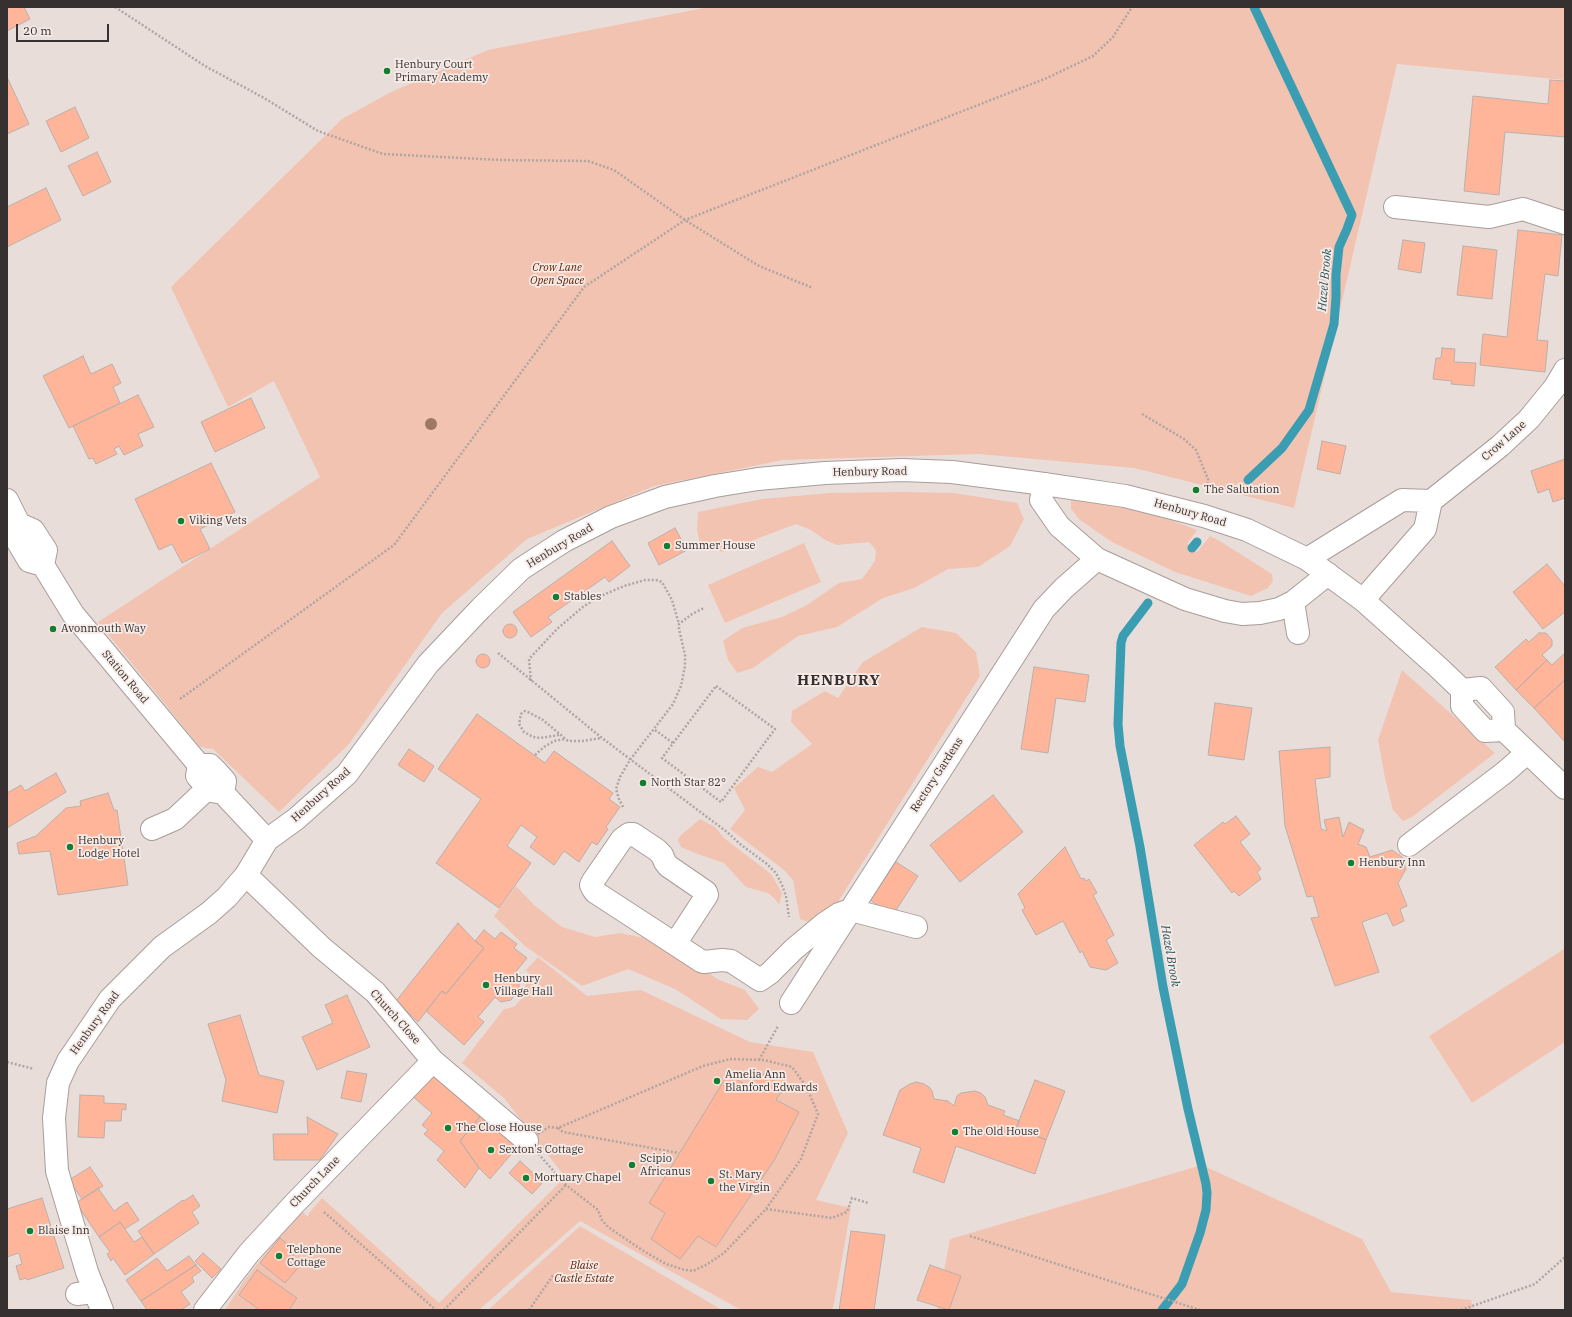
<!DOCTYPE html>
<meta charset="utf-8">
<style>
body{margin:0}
#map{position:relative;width:1572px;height:1317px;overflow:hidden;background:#e9ddd9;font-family:"IBM Plex Serif",serif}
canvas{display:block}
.frame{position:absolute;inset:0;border:8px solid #363130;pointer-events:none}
.scale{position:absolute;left:16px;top:24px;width:93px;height:18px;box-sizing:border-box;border:2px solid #363130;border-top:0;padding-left:5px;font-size:12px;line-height:14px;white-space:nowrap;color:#363130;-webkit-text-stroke:3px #f6ebe6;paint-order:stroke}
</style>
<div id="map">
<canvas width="1572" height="1317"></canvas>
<div class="frame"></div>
<div class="scale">20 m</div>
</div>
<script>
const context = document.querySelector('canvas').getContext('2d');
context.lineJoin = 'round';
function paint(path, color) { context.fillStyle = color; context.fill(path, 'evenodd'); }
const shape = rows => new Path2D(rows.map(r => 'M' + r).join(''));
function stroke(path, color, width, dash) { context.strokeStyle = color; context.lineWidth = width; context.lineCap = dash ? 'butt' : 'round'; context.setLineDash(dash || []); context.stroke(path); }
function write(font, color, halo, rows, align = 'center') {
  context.font = font + ' "IBM Plex Serif",serif'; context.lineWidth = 3.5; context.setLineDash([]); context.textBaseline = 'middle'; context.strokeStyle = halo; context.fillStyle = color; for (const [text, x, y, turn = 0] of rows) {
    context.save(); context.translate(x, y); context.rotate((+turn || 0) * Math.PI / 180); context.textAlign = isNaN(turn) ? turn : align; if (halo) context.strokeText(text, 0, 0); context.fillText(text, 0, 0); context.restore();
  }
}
paint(shape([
 [709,7,1565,7,1565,80,1397,64,1294,508,1134,468,979,454,783,460,654,486,527,539,442,613,349,744,279,812,213,749,200,747,98,622,320,477,274,381,228,407,171,287,342,119,391,92,488,50],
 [902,492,954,493,1017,503,1024,519,1010,546,978,567,948,569,914,588,883,598,837,627,798,636,753,668,737,673,728,660,723,641,742,628,782,617,807,605,839,583,862,579,875,561,876,550,869,542,837,545,825,540,811,530,796,524,722,552,700,544,697,530,698,512,762,499,830,493],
 [1079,494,1134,506,1197,530,1187,544,1197,552,1210,536,1223,543,1272,574,1273,581,1268,588,1251,596,1175,572,1112,542,1080,520,1071,509,1071,500],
 [804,543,821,582,725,623,708,585],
 [922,627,956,633,976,652,980,676,831,913,812,923,800,919,793,880,784,870,730,829,745,810,734,788,758,767,772,772,812,744,791,722,792,711,825,691,838,698,863,662],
 [1402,670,1495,753,1412,817,1403,821,1393,810,1385,778,1378,740],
 [700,819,715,827,724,838,771,874,782,893,779,905,775,899,768,893,746,887,724,863,695,853,681,847,678,840,680,836],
 [516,886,534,905,562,927,595,937,620,933,645,938,683,954,717,979,745,990,759,1009,747,1020,721,1019,675,989,628,969,582,986,525,946,494,916],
 [1564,949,1565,951,1565,1042,1472,1103,1429,1036],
 [538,957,587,996,641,990,750,1042,813,1052,848,1133,816,1200,851,1208,834,1304,832,1310,741,1310,580,1221,479,1310,225,1310,244,1281,300,1210,308,1217,309,1213,322,1198,439,1303,565,1177,504,1098,462,1063,504,1009,514,1007,525,995,525,985,533,977,526,970],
 [1202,1165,1362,1239,1391,1292,1471,1300,1473,1310,937,1310,950,1239],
 [580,1226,722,1310,488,1310]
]), '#f3c3b1');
stroke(shape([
 [1248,480,1282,448,1309,410,1334,324,1336,297,1336,275,1339,247,1347,229,1352,215,1254,7],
 [1192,548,1197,542],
 [1148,603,1123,636,1121,643,1118,724,1120,746,1140,847,1163,987,1188,1109,1206,1184,1207,1193,1206,1210,1200,1233,1182,1284,1162,1310]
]), '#3a9db1', 9);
const building = shape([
 [7,7,24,7,30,19,7,31,7,7],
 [7,77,29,124,7,134,7,77],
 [1550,80,1565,81,1565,137,1505,132,1499,195,1464,191,1473,96,1548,104,1550,80],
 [75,107,89,138,61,152,46,121,75,107],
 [97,152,111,182,83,196,68,166,97,152],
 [46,188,61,220,7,247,7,207,46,188],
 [1518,230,1562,235,1558,276,1545,274,1537,340,1548,341,1545,372,1480,365,1483,334,1507,337,1518,230],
 [1403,240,1425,243,1421,273,1398,269,1403,240],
 [1463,246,1497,250,1492,299,1457,295,1463,246],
 [1442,348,1455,349,1454,362,1476,363,1474,386,1451,384,1452,381,1433,379,1436,358,1441,358,1442,348],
 [83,356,91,374,112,364,121,383,113,387,120,403,69,428,43,376,83,356],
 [138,395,154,427,138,434,143,446,124,455,119,446,114,449,117,454,96,464,93,458,89,459,73,426,138,395],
 [251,398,265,428,215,452,201,422,251,398],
 [1322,441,1346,446,1340,474,1317,469,1322,441],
 [1565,459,1565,498,1553,502,1549,489,1538,493,1531,471,1565,459],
 [211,463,235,512,200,529,210,549,182,563,172,544,159,550,135,499,211,463],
 [675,528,687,550,659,565,648,543,675,528],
 [612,541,630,566,609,582,605,577,548,617,552,622,531,637,513,612,612,541],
 [1547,564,1564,585,1565,584,1565,612,1543,629,1513,592,1547,564],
 '503 631a7 7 0 1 1 14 0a7 7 0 1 1-14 0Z',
 [1539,633,1546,633,1552,640,1552,646,1542,655,1547,660,1516,690,1495,667,1526,639,1529,642,1539,633],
 [1565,653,1565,680,1534,708,1516,690,1547,660,1552,665,1565,653],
 '476 661a7 7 0 1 1 14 0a7 7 0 1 1-14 0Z',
 [1034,667,1089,675,1085,702,1056,698,1048,753,1021,749,1034,667],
 [1565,680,1565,740,1564,741,1534,708,1565,680],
 [1215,703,1252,708,1244,760,1208,755,1215,703],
 [477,714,545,763,554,751,613,793,609,799,620,807,606,827,608,829,597,845,592,842,579,862,564,851,554,865,530,847,537,837,521,825,507,846,531,863,499,908,436,863,481,799,438,769,477,714],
 [1330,747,1330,777,1315,779,1321,829,1327,831,1324,820,1339,817,1343,837,1349,822,1364,830,1358,844,1366,847,1370,857,1392,850,1402,857,1406,869,1398,883,1407,906,1400,909,1404,921,1393,926,1387,913,1362,922,1379,972,1335,986,1311,918,1319,917,1313,896,1307,897,1285,826,1279,751,1330,747],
 [409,749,434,766,424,782,398,765,409,749],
 [56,773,66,792,7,828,7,793,21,785,25,791,56,773],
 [108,793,114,810,117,810,128,885,58,895,50,851,19,854,17,843,36,836,66,808,81,806,80,801,108,793],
 [993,795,1023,832,960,882,930,845,993,795],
 [1236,816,1250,834,1240,842,1261,869,1257,872,1261,879,1239,896,1234,891,1232,893,1194,845,1223,822,1225,824,1236,816],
 [1065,847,1081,879,1084,878,1086,881,1089,879,1097,893,1093,895,1114,935,1106,940,1118,963,1106,970,1090,967,1082,951,1080,953,1063,921,1036,935,1022,910,1025,908,1018,894,1065,847],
 [896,862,918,876,893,915,870,900,896,862],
 [458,923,475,941,484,948,446,994,442,991,418,1022,396,1001,458,923],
 [484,930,495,939,501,932,517,944,514,948,527,958,514,974,519,980,519,989,511,1000,501,1002,495,997,478,1017,484,1022,464,1045,426,1011,442,991,446,994,484,948,475,941,484,930],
 [347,995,370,1047,317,1070,302,1037,333,1023,325,1005,347,995],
 [240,1015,259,1075,284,1081,277,1113,222,1101,226,1080,208,1024,240,1015],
 [347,1071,367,1074,361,1102,341,1098,347,1071],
 [431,1071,482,1114,460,1141,479,1168,465,1188,437,1160,444,1151,424,1134,428,1130,422,1125,432,1113,411,1095,431,1071],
 [758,1071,784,1087,776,1100,799,1112,775,1159,716,1247,698,1236,680,1259,651,1239,665,1213,649,1203,728,1074,749,1087,758,1071],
 [1035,1080,1065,1091,1046,1140,1016,1128,1035,1080],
 [916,1082,924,1084,929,1087,932,1091,934,1099,948,1101,954,1106,957,1096,961,1093,975,1091,981,1093,985,1097,988,1105,1005,1111,1003,1115,1020,1121,1016,1128,1046,1140,1035,1174,956,1146,944,1183,913,1172,921,1148,883,1135,900,1090,910,1084,916,1082],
 [80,1095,104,1096,104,1103,126,1104,126,1110,122,1109,121,1121,105,1121,104,1138,78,1137,80,1095],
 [482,1114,519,1145,490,1179,479,1168,460,1141,482,1114],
 [307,1117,338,1134,320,1160,274,1160,273,1134,308,1134,307,1117],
 [520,1161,543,1182,532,1194,509,1173,520,1161],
 [90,1167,103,1186,82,1199,69,1180,90,1167],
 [98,1188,114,1211,127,1202,139,1220,125,1229,120,1222,99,1237,76,1203,98,1188],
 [193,1195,200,1206,192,1212,199,1223,154,1254,138,1231,183,1200,184,1201,193,1195],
 [42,1198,64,1268,27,1280,26,1278,20,1280,16,1266,22,1264,19,1253,7,1257,7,1209,42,1198],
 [120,1222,134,1242,142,1237,154,1254,125,1275,113,1258,111,1261,107,1254,110,1252,99,1237,120,1222],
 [851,1231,885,1235,874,1310,839,1310,851,1231],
 [280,1238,296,1251,289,1261,298,1268,285,1283,260,1263,280,1238],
 [203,1253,221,1269,212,1278,195,1261,203,1253],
 [189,1256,196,1265,141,1301,126,1280,157,1258,167,1271,189,1256],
 [196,1265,201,1271,192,1277,194,1282,181,1292,190,1304,181,1310,147,1310,141,1301,196,1265],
 [930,1265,961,1276,949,1310,917,1300,930,1265],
 [257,1270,297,1298,289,1310,260,1310,239,1295,257,1270]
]);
paint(building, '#feb599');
stroke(building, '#baafab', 1);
const minor = shape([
 [1395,207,1489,217,1523,209,1565,223],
 [1044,484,1041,500,1059,526,1097,559,1185,599,1225,611,1242,614,1260,613,1279,609,1293,602,1328,574],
 [1307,559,1402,500,1431,501,1500,446,1529,419,1555,387,1565,370],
 [1363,600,1425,529,1431,501],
 [1293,602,1298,633],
 [152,829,175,819,208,788],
 [1409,845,1504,773,1527,753],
 [246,875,321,947,375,992,433,1061,527,1141],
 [675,944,707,895,706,892,668,866,665,862,662,855,657,850,633,834,629,834,622,839,593,881,591,885,593,889,595,892,701,961,704,962,722,960,731,961,760,980,770,973,794,949,824,924,839,914,851,910,916,927],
 [791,1003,1044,609,1064,588,1097,559],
 [77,1294,95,1292],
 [205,1310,249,1253,295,1203,433,1061]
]);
const major = shape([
 [7,500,19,524,33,530,46,550,43,565,73,614,199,765,197,776,211,791,223,793,267,840],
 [19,524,16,539,29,561,43,565],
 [1462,690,1481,688,1503,712,1504,730,1565,788],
 [199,765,210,765,217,772,225,781,223,793],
 [102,1310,87,1272,57,1171,54,1118,58,1083,68,1061,110,999,162,947,209,913,227,897,246,875,267,840,296,819,347,774,428,664,481,608,521,569,564,541,611,517,665,497,715,486,758,479,825,473,902,470,952,472,1044,484,1125,496,1204,516,1247,530,1307,559,1363,600,1439,668,1462,690,1462,706,1485,731,1504,730]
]);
stroke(minor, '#a89d9a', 24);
stroke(major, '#a89d9a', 24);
stroke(shape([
 [115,7,205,66,264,98,318,131,383,154,501,160,588,161,614,170,685,220,759,266,813,288],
 [1142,414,1184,439,1196,450,1208,479,1207,488],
 [498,653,602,738,727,832,740,844,767,864,776,873,782,885,786,896,789,917],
 [531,681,529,659,557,629,584,606,603,595,624,586,645,580,656,580,662,582,672,600,679,624],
 [716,686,775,729,721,802,662,758,716,686],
 [180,699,394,545,584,287,685,220,1047,78,1093,56,1113,37,1132,7],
 [655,730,673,743],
 [559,735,540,738,533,737,524,732,519,724,521,714,525,711,530,713,543,720,568,741,583,741,601,738],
 [535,755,544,747,554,741,565,739],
 [623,807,619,799,616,789,620,777,630,760,673,704,681,686,685,666,685,655,679,629,679,624,692,614,704,608],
 [730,1059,764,1060,792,1067,806,1086,818,1114,801,1159,766,1209,724,1253,706,1265,693,1271,685,1270,666,1264,642,1250,608,1227,602,1220,598,1210,566,1185,527,1141,549,1127,558,1128,703,1066,730,1059],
 [759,1060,778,1026],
 [7,1062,34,1069],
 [558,1128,563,1132,679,1153],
 [766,1209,832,1218,847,1212,852,1198,868,1203],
 [324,1212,436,1310],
 [970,1236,1200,1310],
 [444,1310,566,1185],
 [529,1310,554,1274],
 [1461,1310,1535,1284,1565,1257]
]), '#afa5a2', 2.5, [2, 2]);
stroke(minor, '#fff', 22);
stroke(major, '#fff', 22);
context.fillStyle = '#9f7765';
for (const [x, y] of [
 [431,424]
]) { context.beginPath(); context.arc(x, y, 6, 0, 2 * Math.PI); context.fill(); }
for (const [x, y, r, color] of [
 [387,71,4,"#157d30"],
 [1196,490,4,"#157d30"],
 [181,521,4,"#157d30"],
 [667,546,4,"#157d30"],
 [556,597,4,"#157d30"],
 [53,629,4,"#157d30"],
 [643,783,4,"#157d30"],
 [70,847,4,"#157d30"],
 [1351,863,4,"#157d30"],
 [486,985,4,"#157d30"],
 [717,1081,4,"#157d30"],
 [448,1128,4,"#157d30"],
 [955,1132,4,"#157d30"],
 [491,1150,4,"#157d30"],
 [632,1165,4,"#157d30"],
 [526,1178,4,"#157d30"],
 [711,1181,4,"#157d30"],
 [30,1231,4,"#157d30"],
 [279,1256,4,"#157d30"]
]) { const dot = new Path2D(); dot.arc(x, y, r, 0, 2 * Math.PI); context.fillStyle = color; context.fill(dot); stroke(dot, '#f6ebe6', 1.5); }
write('11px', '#363130', '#f6ebe6', [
 ["Henbury Court",395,65],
 ["Primary Academy",395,78],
 ["The Salutation",1204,490],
 ["Viking Vets",189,521],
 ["Summer House",675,546],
 ["Stables",564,597],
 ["Avonmouth Way",61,629],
 ["North Star 82°",651,783],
 ["Henbury",78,841],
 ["Lodge Hotel",78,854],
 ["Henbury Inn",1359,863],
 ["Henbury",494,979],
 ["Village Hall",494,992],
 ["Amelia Ann",725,1075],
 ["Blanford Edwards",725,1088],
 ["The Close House",456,1128],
 ["The Old House",963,1132],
 ["Sexton's Cottage",499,1150],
 ["Scipio",640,1159],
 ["Africanus",640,1172],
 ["St. Mary",719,1175],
 ["the Virgin",719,1188],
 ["Mortuary Chapel",534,1178],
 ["Blaise Inn",38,1231],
 ["Telephone",287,1250],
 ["Cottage",287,1263]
], 'left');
write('italic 11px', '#622306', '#f6ebe6', [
 ["Crow Lane",557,268],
 ["Open Space",557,281],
 ["Blaise",584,1266],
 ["Castle Estate",584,1279]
]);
write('11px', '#363130', '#f6ebe6', [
 ["Crow Lane",1504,441,-41],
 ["Henbury Road",870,472,-1],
 ["Henbury Road",1190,513,16],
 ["Henbury Road",560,546,-31],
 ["Station Road",125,677,50],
 ["Rectory Gardens",937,775,-57],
 ["Henbury Road",321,795,-42],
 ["Church Close",395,1017,48],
 ["Henbury Road",95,1023,-54],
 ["Church Lane",315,1182,-46]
]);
write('italic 12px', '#29535d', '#f6ebe6', [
 ["Hazel Brook",1325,280,-85],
 ["Hazel Brook",1170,956,80]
]);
context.letterSpacing = '1px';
write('bold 15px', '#363130', '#f6ebe6', [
 ["HENBURY",839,681]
]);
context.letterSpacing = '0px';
</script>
